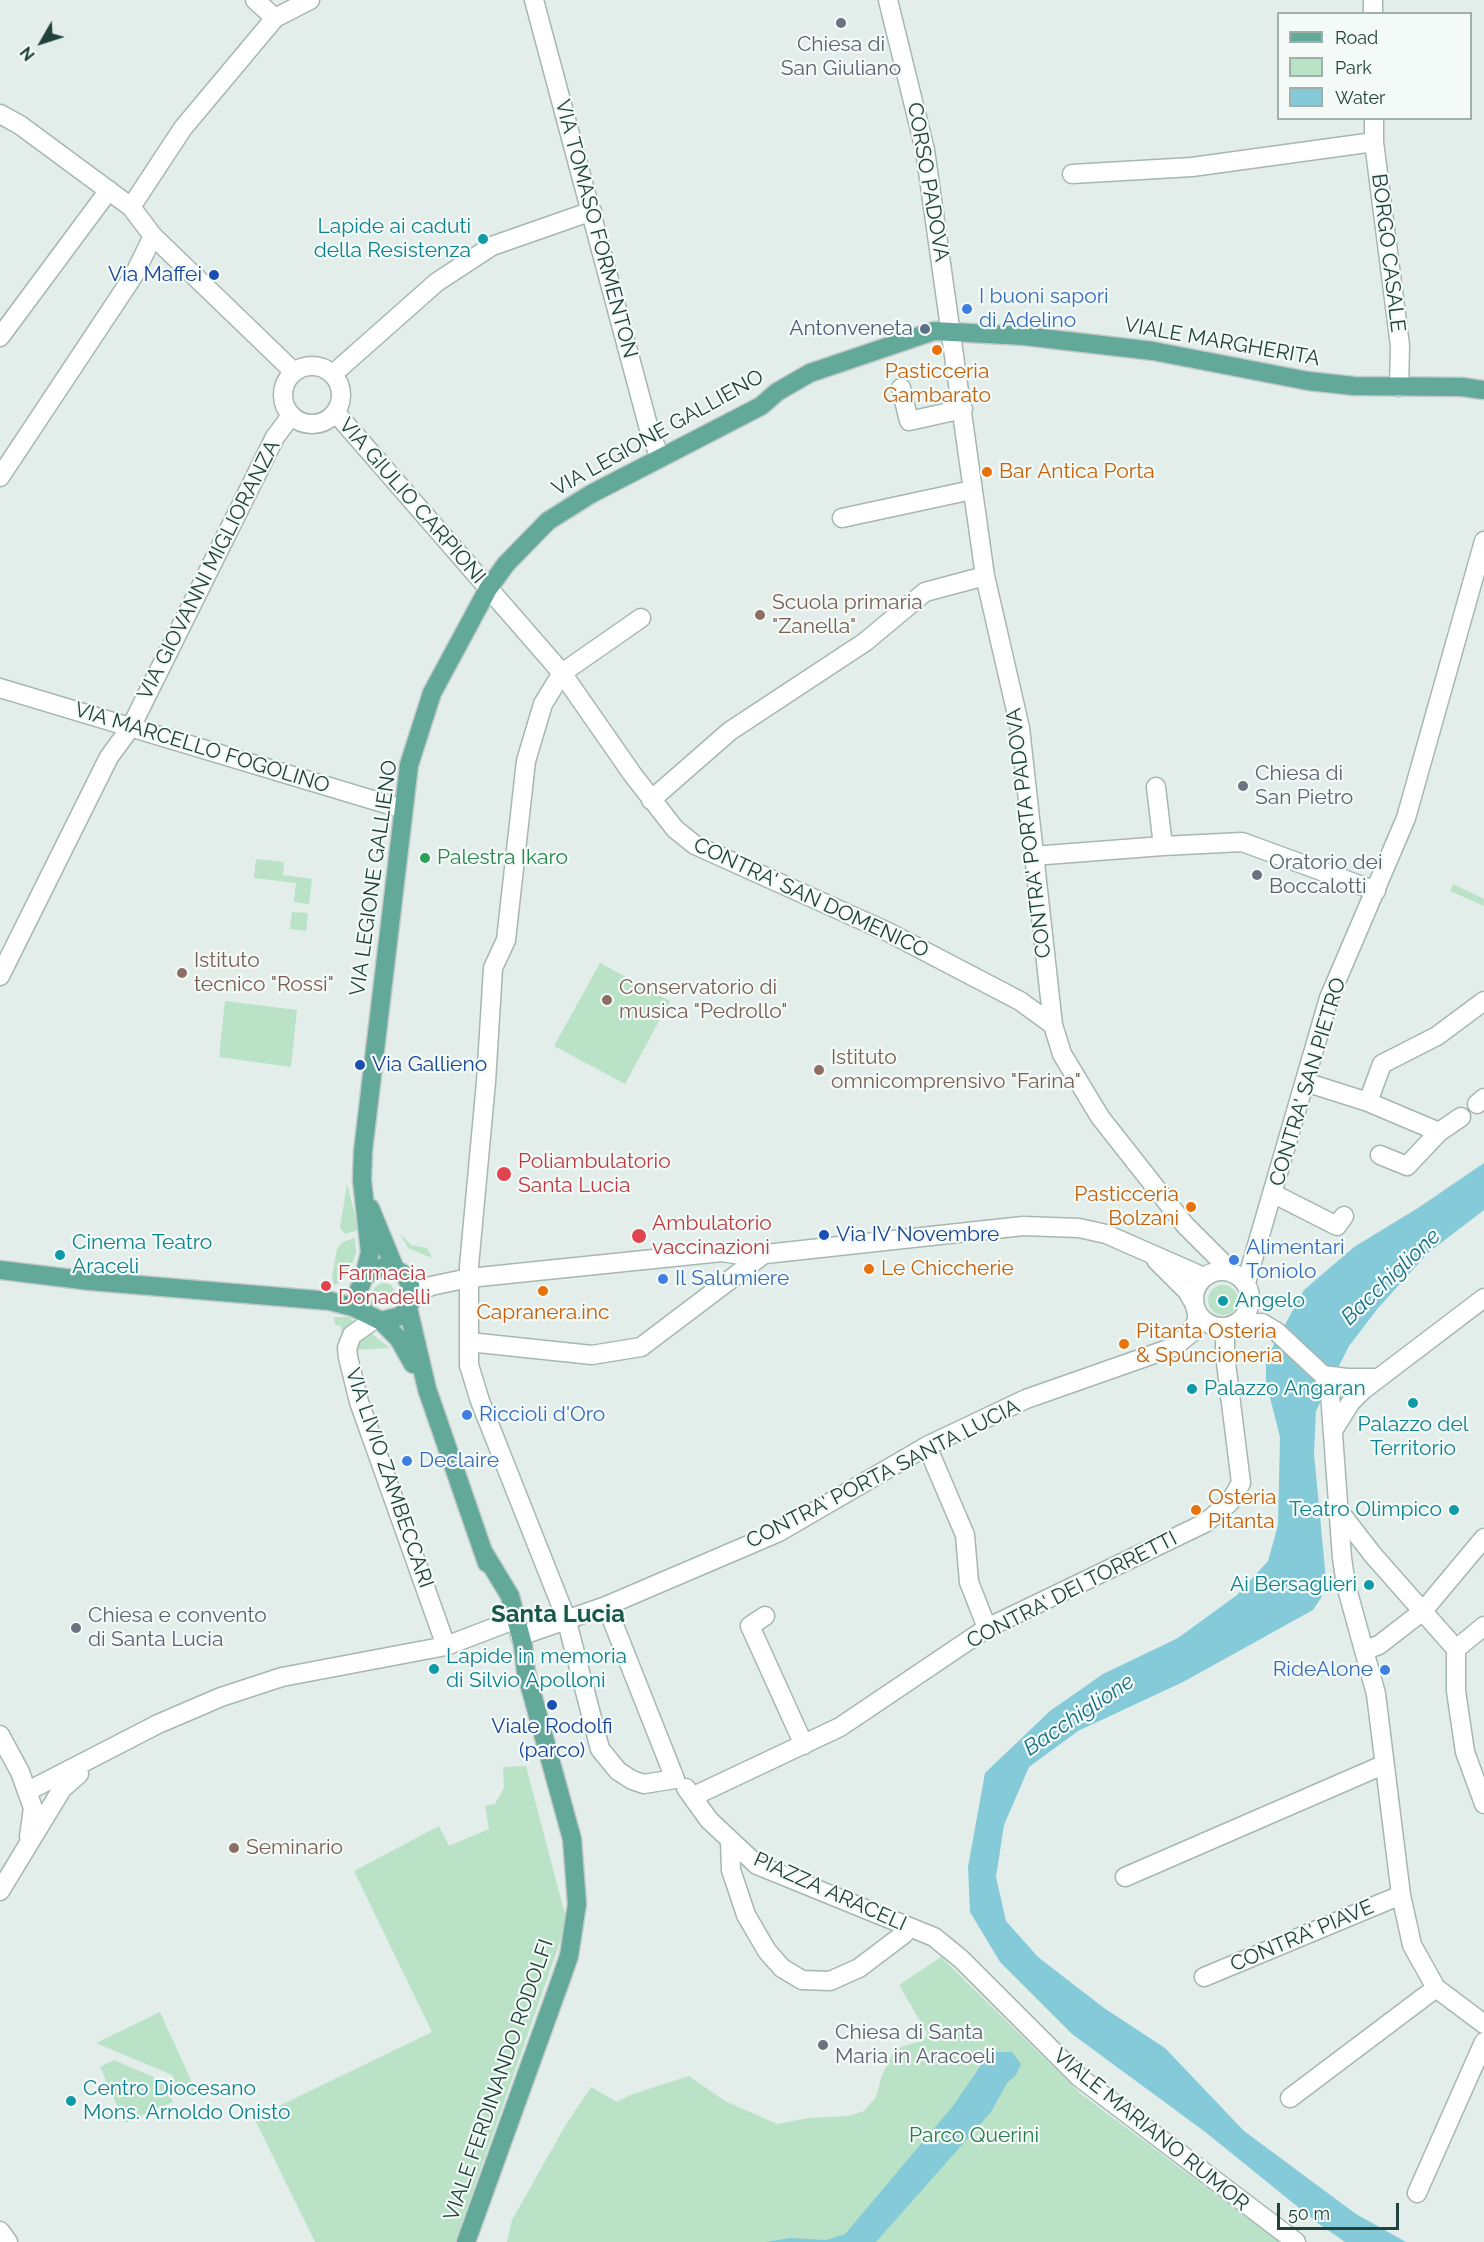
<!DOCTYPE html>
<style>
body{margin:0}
#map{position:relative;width:1484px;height:2242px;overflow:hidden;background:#e3eeea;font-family:Raleway,sans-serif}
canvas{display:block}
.legend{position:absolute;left:1277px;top:12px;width:195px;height:108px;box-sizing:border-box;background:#f4faf7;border:2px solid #9fb0ab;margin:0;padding:8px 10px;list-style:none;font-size:18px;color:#20423a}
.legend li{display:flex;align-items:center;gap:12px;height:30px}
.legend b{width:30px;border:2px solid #9fb0ab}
.north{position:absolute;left:12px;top:12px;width:60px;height:60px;-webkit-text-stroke:4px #f4faf7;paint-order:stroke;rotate:231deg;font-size:16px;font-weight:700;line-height:24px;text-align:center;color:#20423a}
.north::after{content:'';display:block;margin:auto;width:21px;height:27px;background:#20423a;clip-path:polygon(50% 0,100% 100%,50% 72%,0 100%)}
.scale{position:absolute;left:1277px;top:2203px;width:122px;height:27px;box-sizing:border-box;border:3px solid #20423a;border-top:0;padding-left:8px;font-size:18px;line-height:21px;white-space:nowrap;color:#20423a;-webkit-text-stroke:4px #f4faf7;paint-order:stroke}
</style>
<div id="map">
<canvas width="1484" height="2242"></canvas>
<ul class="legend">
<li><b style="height:8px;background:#63a999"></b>Road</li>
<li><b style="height:16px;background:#bae2c6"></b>Park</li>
<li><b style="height:16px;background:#85cad9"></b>Water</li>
</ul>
<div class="north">N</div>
<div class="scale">50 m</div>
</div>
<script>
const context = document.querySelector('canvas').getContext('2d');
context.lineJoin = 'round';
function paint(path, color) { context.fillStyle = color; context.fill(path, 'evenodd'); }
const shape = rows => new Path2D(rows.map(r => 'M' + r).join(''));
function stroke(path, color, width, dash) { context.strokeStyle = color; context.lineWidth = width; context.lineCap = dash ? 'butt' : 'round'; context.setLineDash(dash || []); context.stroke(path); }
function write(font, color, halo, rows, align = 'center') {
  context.font = font + ' Raleway,sans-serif'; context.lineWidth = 4.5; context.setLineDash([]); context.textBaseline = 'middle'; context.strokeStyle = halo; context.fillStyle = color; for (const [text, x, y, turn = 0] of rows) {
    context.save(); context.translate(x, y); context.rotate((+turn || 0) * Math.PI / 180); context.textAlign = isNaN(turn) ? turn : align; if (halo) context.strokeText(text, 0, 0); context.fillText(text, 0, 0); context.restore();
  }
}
paint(shape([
 [256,859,284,862,283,875,312,879,309,904,294,902,296,883,254,878],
 [1453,884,1484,899,1484,906,1450,891],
 [292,912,308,913,306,931,290,929],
 [600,963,670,1001,625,1084,554,1046],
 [225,1001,297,1010,291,1067,219,1057],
 [347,1184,359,1230,345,1234,340,1228],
 [400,1234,411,1245,427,1248,432,1258,408,1248],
 [355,1238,356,1253,353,1262,341,1282,334,1285,332,1277,337,1249,343,1242],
 '373 1294a11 11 0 1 1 22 0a11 11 0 1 1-22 0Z',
 '1208 1300a15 15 0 1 1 30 0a15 15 0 1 1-30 0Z',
 [334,1317,349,1317,353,1321,340,1345,338,1338,342,1337,341,1326,335,1325],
 [372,1334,390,1348,356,1350,356,1341,363,1335],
 [526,1766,567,1922,455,2242,315,2242,254,2118,432,2032,354,1871,439,1826,449,1846,489,1829,485,1806,495,1804,504,1788,503,1767],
 [941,1957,1081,2094,1279,2242,507,2242,512,2220,565,2126,591,2087,617,2102,630,2095,689,2076,725,2101,777,2124,808,2118,849,2116,864,2111,876,2097,882,2075,895,2049,924,2040,927,2033,899,1985],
 [160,2012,196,2091,182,2097,172,2075,96,2043],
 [114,2060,163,2081,173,2102,125,2123,100,2067]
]), '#bae2c6');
paint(shape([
 [1484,1163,1484,1210,1428,1253,1378,1308,1349,1346,1316,1411,1314,1453,1326,1580,1321,1598,1313,1610,1183,1682,1078,1731,1029,1767,1004,1825,996,1877,1006,1921,1038,1957,1104,2008,1165,2048,1244,2131,1356,2214,1406,2242,1345,2242,1319,2224,1204,2131,1072,2034,1000,1962,970,1912,968,1867,985,1773,1050,1711,1103,1674,1178,1638,1237,1595,1268,1561,1278,1525,1280,1437,1266,1382,1266,1359,1304,1290,1354,1247,1418,1208],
 [995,2052,1012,2052,1021,2064,1016,2075,1007,2083,991,2112,876,2242,766,2242,790,2238,826,2240,845,2234,953,2106,983,2062]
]), '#85cad9');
const minor = shape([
 [255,0,275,18],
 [534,0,649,429,660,458],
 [888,0,925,150,985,576,1020,728,1053,1025,1062,1054,1100,1117,1185,1225,1232,1272],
 [1373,0,1373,14],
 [0,114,20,125,131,207,153,236,294,372],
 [1374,118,1374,142,1400,346,1399,387],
 [1072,174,1192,167,1374,142],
 [131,207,183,128,275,18,310,0],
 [0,337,109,190],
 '283 395a29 29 0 1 1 58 0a29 29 0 1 1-58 0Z',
 [333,374,437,282,492,246,592,211],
 [901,388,909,421,963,409],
 [336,413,562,673,633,775,675,829,695,845,888,932,1020,1001,1053,1025],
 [0,477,134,275,153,236],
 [842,518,972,490],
 [641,618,562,673,543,704,526,761,506,940,493,968,486,1082,469,1266,469,1365,480,1401,566,1618,600,1749,618,1771,632,1780,644,1784,675,1779],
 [0,688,403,809],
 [1156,787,1163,846,1242,842,1376,891],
 [651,800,730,731,865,642,925,592,985,576],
 [1033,856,1163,846],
 [0,976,109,757,131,727,275,437,291,416],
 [1305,1082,1368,1102,1439,1132,1407,1166,1380,1155],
 [1368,1102,1382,1064,1437,1036,1484,1001],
 [1477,1104,1484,1098],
 [1439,1132,1461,1117],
 [1274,1194,1337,1226,1344,1216],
 [1156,1260,1187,1291,1194,1303],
 '1194 1299a28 28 0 1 1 56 0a28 28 0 1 1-56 0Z',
 [1246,1283,1329,998,1406,818,1484,541],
 [412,1296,431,1286,469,1278,722,1252,747,1256,1023,1226,1079,1228,1106,1234,1204,1277],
 [375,1319,352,1335,347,1348,348,1357,359,1402,446,1646],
 [1237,1324,1262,1323,1277,1332,1323,1375,1330,1393,1342,1558,1346,1585,1376,1694,1401,1895,1412,1945,1436,1988,1484,2024],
 [469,1342,592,1355,641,1347,764,1254],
 [1323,1375,1347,1378,1378,1378],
 [1334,1429,1351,1402,1363,1390,1484,1298],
 [927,1446,965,1535,969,1582,987,1628],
 [1339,1511,1373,1555,1456,1649],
 [765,1616,750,1626,804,1745],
 [612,1620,675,1779],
 [520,1636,606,1606,779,1532,927,1446,1026,1399,1174,1347,1191,1333,1197,1320,1197,1312],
 [1456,1649,1456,1691,1465,1752,1484,1804],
 [1456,1649,1484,1626],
 [1365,1650,1379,1645,1423,1611,1484,1538],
 [0,1735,20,1772,33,1808,29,1837],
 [686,1788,709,1820,757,1865,934,1937,961,1959,1079,2077,1296,2242],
 [28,1791,158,1724,221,1697,282,1677,446,1646,506,1623],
 [694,1796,840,1727,987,1628,1205,1523,1230,1502,1241,1483,1225,1355,1225,1328],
 [730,1841,731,1870,746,1915,767,1951,782,1968,802,1980,830,1981,859,1968,904,1934],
 [1125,1877,1383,1765],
 [0,1891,62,1789,79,1774],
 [1204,1977,1401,1895],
 [1290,2098,1436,1988],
 [1417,2193,1484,2042],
 [0,2231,8,2242]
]);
const major = shape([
 [370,1208,395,1269],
 [0,1270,90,1281,330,1301,353,1307,381,1321,401,1316,411,1302,410,1285,405,1275,395,1269,384,1267,373,1270,364,1277,358,1292,364,1311],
 [364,1277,370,1252,362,1180,363,1151,409,765,432,693,488,589,506,564,548,521,591,494,761,406,777,392,810,373,934,331,1024,336,1153,351,1308,381,1354,386,1462,387,1484,390],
 [408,1308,427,1389,487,1563],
 [381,1321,399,1339,413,1364],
 [466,2242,561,1979,569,1956,577,1904,572,1839,526,1672,523,1645,510,1596,484,1553]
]);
stroke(minor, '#a5b7b2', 21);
stroke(major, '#c1cac8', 21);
stroke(minor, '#fff', 18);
stroke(major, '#63a999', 18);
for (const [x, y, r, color] of [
 [841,23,6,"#6b7280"],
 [483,239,6,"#0f9aa8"],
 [214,275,6,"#1a4fb4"],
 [967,309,6,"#3f7fe0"],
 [925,329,6,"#5c6f8a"],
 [937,350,6,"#e8710a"],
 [987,472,6,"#e8710a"],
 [760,615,6,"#8d6e63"],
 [1243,786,6,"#6b7280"],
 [425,858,6,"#2e9e5b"],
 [1257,875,6,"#6b7280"],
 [182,973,6,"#8d6e63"],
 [607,1000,6,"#8d6e63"],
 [360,1065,6,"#1a4fb4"],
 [819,1070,6,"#8d6e63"],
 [504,1174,8,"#e0444e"],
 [1191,1207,6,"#e8710a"],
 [824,1235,6,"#1a4fb4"],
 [639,1236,8,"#e0444e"],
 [60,1255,6,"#0f9aa8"],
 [1234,1260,6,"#3f7fe0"],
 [869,1269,6,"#e8710a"],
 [663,1279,6,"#3f7fe0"],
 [326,1286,6,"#e0444e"],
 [543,1291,6,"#e8710a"],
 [1223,1301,6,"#0f9aa8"],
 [1124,1344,6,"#e8710a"],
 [1192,1389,6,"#0f9aa8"],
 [1413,1403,6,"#0f9aa8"],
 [467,1415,6,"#3f7fe0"],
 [407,1461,6,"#3f7fe0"],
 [1196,1510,6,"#e8710a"],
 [1454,1510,6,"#0f9aa8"],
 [1369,1585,6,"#0f9aa8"],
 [76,1628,6,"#6b7280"],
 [434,1669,6,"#0f9aa8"],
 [1385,1670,6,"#3f7fe0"],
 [552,1705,6,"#1a4fb4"],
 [234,1848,6,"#8d6e63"],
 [823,2045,6,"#6b7280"],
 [71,2101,6,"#0f9aa8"]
]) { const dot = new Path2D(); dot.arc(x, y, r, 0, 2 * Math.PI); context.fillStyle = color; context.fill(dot); stroke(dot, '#f4faf7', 2); }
write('21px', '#5b616d', '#f4faf7', [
 ["Chiesa di",841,45,"center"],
 ["San Giuliano",841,69,"center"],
 ["Chiesa di",1255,774],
 ["San Pietro",1255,798],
 ["Oratorio dei",1269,863],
 ["Boccalotti",1269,887],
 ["Chiesa e convento",88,1616],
 ["di Santa Lucia",88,1640],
 ["Chiesa di Santa",835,2033],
 ["Maria in Aracoeli",835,2057]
], 'left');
write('21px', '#20423a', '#f4faf7', [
 ["CORSO PADOVA",928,182,80],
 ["VIA TOMASO FORMENTON",596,229,75],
 ["BORGO CASALE",1388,253,83],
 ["VIALE MARGHERITA",1222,342,10],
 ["VIA LEGIONE GALLIENO",658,433,-29],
 ["VIA GIULIO CARPIONI",412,501,49],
 ["VIA GIOVANNI MIGLIORANZA",209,570,-63],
 ["VIA MARCELLO FOGOLINO",202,748,17],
 ["CONTRA' PORTA PADOVA",1029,833,-97],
 ["VIA LEGIONE GALLIENO",374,878,-82],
 ["CONTRA' SAN DOMENICO",811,898,25],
 ["CONTRA' SAN PIETRO",1308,1082,-73],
 ["CONTRA' PORTA SANTA LUCIA",883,1474,-27],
 ["VIA LIVIO ZAMBECCARI",389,1478,71],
 ["CONTRA' DEI TORRETTI",1072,1590,-27],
 ["PIAZZA ARACELI",830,1892,24],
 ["CONTRA' PIAVE",1302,1936,-23],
 ["VIALE FERDINANDO RODOLFI",499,2080,-71],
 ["VIALE MARIANO RUMOR",1151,2130,39]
]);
write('21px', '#0d838f', '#f4faf7', [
 ["Lapide ai caduti",471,227,"right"],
 ["della Resistenza",471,251,"right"],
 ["Cinema Teatro",72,1243],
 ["Araceli",72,1267],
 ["Angelo",1235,1301],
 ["Palazzo Angaran",1204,1389],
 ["Palazzo del",1413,1425,"center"],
 ["Territorio",1413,1449,"center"],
 ["Teatro Olimpico",1442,1510,"right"],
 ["Ai Bersaglieri",1357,1585,"right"],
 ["Lapide in memoria",446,1657],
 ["di Silvio Apolloni",446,1681],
 ["Centro Diocesano",83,2089],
 ["Mons. Arnoldo Onisto",83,2113]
], 'left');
write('21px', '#164399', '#f4faf7', [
 ["Via Maffei",202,275,"right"],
 ["Via Gallieno",372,1065],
 ["Via IV Novembre",836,1235],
 ["Viale Rodolfi",552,1727,"center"],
 ["(parco)",552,1751,"center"]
], 'left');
write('21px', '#366cbe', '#f4faf7', [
 ["I buoni sapori",979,297],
 ["di Adelino",979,321],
 ["Alimentari",1246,1248],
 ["Toniolo",1246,1272],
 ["Il Salumiere",675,1279],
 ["Riccioli d'Oro",479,1415],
 ["Declaire",419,1461],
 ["RideAlone",1373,1670,"right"]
], 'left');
write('21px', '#4e5e75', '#f4faf7', [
 ["Antonveneta",913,329]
], 'right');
write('21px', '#c56008', '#f4faf7', [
 ["Pasticceria",937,372,"center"],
 ["Gambarato",937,396,"center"],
 ["Bar Antica Porta",999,472],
 ["Pasticceria",1179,1195,"right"],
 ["Bolzani",1179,1219,"right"],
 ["Le Chiccherie",881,1269],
 ["Capranera.inc",543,1313,"center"],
 ["Pitanta Osteria",1136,1332],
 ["& Spuncioneria",1136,1356],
 ["Osteria",1208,1498],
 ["Pitanta",1208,1522]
], 'left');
write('21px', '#785e54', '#f4faf7', [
 ["Scuola primaria",772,603],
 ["\"Zanella\"",772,627],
 ["Istituto",194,961],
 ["tecnico \"Rossi\"",194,985],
 ["Conservatorio di",619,988],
 ["musica \"Pedrollo\"",619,1012],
 ["Istituto",831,1058],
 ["omnicomprensivo \"Farina\"",831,1082],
 ["Seminario",246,1848]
], 'left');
write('21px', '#27864d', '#f4faf7', [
 ["Palestra Ikaro",437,858]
], 'left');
write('21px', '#be3a42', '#f4faf7', [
 ["Poliambulatorio",518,1162],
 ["Santa Lucia",518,1186],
 ["Ambulatorio",652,1224],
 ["vaccinazioni",652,1248],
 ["Farmacia",338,1274],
 ["Donadelli",338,1298]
], 'left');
write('21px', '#257e4a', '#f4faf7', [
 ["Parco Querini",974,2136]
]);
write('italic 22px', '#136f86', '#f4faf7', [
 ["Bacchiglione",1391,1277,-44],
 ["Bacchiglione",1079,1715,-34]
]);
write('bold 24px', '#19574a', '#f4faf7', [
 ["Santa Lucia",558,1615]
]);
</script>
